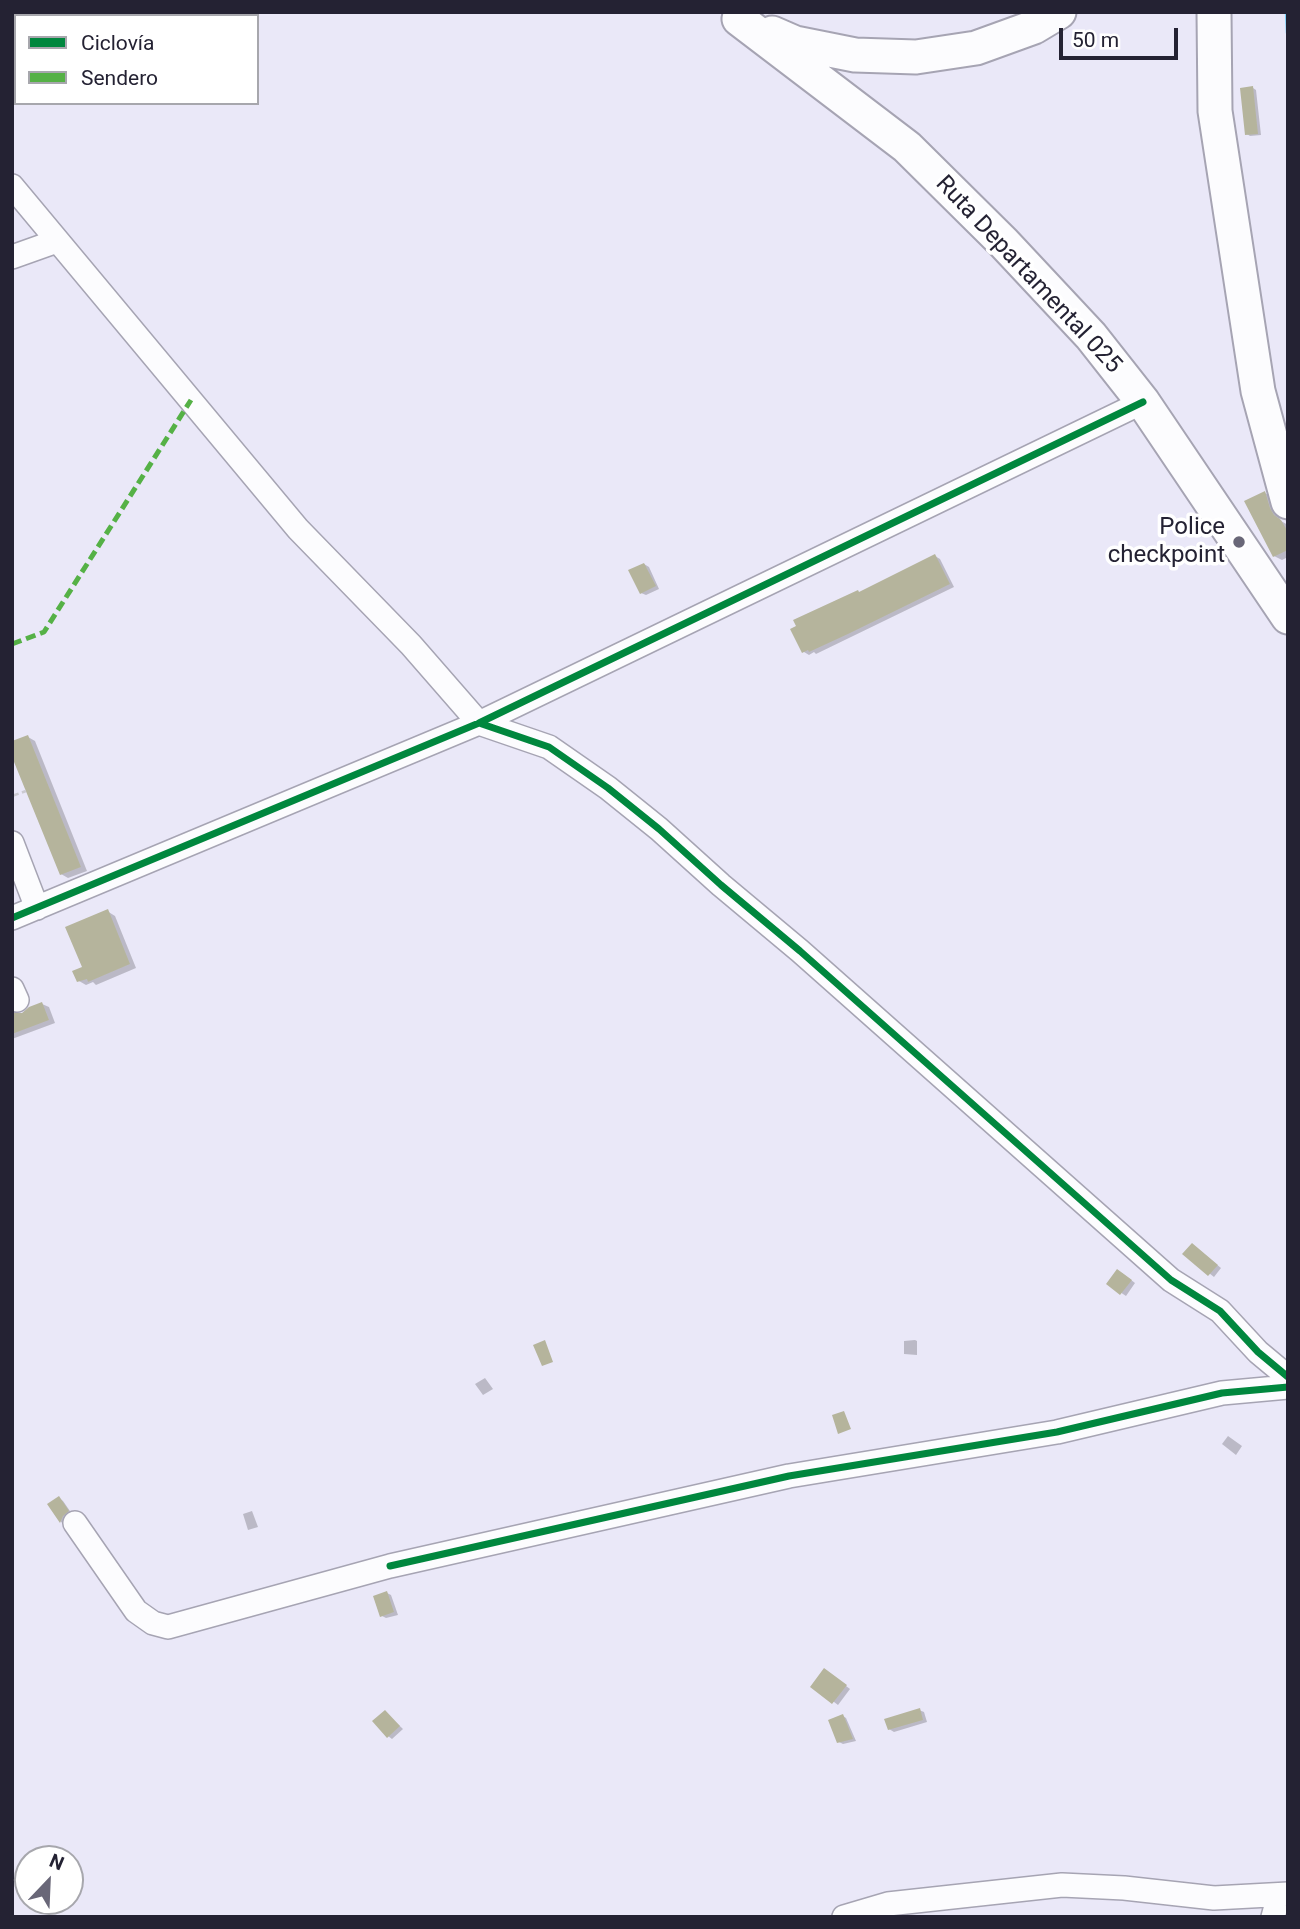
<!DOCTYPE html>
<meta charset="utf-8">
<style>
body{margin:0}
#map{position:relative;width:1300px;height:1929px;overflow:hidden;background:#eae8f8;font-family:Roboto,sans-serif}
canvas{display:block}
.frame{position:absolute;inset:0;border:14px solid #242233;pointer-events:none}
.legend{position:absolute;left:14px;top:14px;width:245px;height:91px;box-sizing:border-box;background:#fff;border:2px solid #a7a7ad;margin:0;padding:9px 12px;list-style:none;font-size:21px;color:#242233}
.legend li{display:flex;align-items:center;gap:14px;height:35px}
.legend b{width:35px;border:2px solid #a7a7ad}
.north{position:absolute;left:14px;top:1845px;width:70px;height:70px;box-sizing:border-box;background:#fff;border:2px solid #a7a7ad;border-radius:50%;rotate:23deg;font-size:19px;font-weight:700;line-height:28px;text-align:center;color:#242233}
.north::after{content:'';display:block;margin:auto;width:24px;height:32px;background:#696778;clip-path:polygon(50% 0,100% 100%,50% 72%,0 100%)}
.scale{position:absolute;left:1059px;top:28px;width:119px;height:32px;box-sizing:border-box;border:4px solid #242233;border-top:0;padding-left:9px;font-size:21px;line-height:24px;white-space:nowrap;color:#242233;-webkit-text-stroke:5px #fff;paint-order:stroke}
</style>
<div id="map">
<canvas width="1300" height="1929"></canvas>
<div class="frame"></div>
<ul class="legend">
<li><b style="height:9px;background:#00873e"></b>Ciclovía</li>
<li><b style="height:9px;background:#55b146"></b>Sendero</li>
</ul>
<div class="north">N</div>
<div class="scale">50 m</div>
</div>
<script>
const context = document.querySelector('canvas').getContext('2d');
context.lineJoin = 'round';
function paint(path, color) { context.fillStyle = color; context.fill(path, 'evenodd'); }
const shape = rows => new Path2D(rows.map(r => 'M' + r).join(''));
function stroke(path, color, width, dash) { context.strokeStyle = color; context.lineWidth = width; context.lineCap = dash ? 'butt' : 'round'; context.setLineDash(dash || []); context.stroke(path); }
function write(font, color, halo, rows, align = 'center') {
  context.font = font + ' Roboto,sans-serif'; context.lineWidth = 7; context.setLineDash([]); context.textBaseline = 'middle'; context.strokeStyle = halo; context.fillStyle = color; for (const [text, x, y, turn = 0] of rows) {
    context.save(); context.translate(x, y); context.rotate((+turn || 0) * Math.PI / 180); context.textAlign = isNaN(turn) ? turn : align; if (halo) context.strokeText(text, 0, 0); context.fillText(text, 0, 0); context.restore();
  }
}
paint(shape([
 [1253,88,1256,90,1261,135,1250,136,1247,134],
 [1265,493,1272,497,1277,513,1281,521,1288,525,1288,557,1282,560,1274,556],
 [935,556,940,559,954,587,816,654,814,652,809,655,804,652,798,626],
 [644,564,649,567,659,589,646,595,641,593],
 [28,737,35,741,87,871,68,878,61,874],
 [107,911,115,916,136,968,96,985,93,982,86,985,79,981],
 [42,1004,49,1007,55,1023,12,1039,12,1015,23,1015],
 [1197,1248,1221,1268,1214,1277,1185,1254],
 [1122,1273,1135,1283,1126,1296,1108,1284],
 [915,1340,917,1341,917,1355,904,1354,904,1341],
 [485,1378,493,1389,483,1395,475,1384],
 [1228,1436,1242,1446,1236,1455,1222,1444],
 [59,1498,63,1501,72,1514,64,1524,61,1522,49,1505],
 [252,1511,258,1527,248,1530,243,1514],
 [387,1593,391,1595,398,1615,386,1618,382,1616],
 [829,1673,850,1689,838,1705,813,1686],
 [919,1710,924,1712,927,1722,894,1732,889,1729],
 [385,1712,403,1729,392,1739,388,1736],
 [843,1716,846,1718,856,1741,843,1744,839,1742]
]), '#0003');
stroke(shape([
 [1287,12,1288,33]
]), '#7ad2fb', 4.5);
paint(shape([
 [1253,86,1258,134,1245,135,1240,88],
 [1265,491,1270,508,1274,515,1281,520,1288,532,1288,550,1273,557,1244,501],
 [935,554,950,584,848,634,809,652,808,650,802,653,790,629,796,626,793,620,858,590,859,592],
 [644,563,656,586,640,594,628,570],
 [28,735,81,867,60,875,12,757,12,741],
 [108,909,130,964,88,982,87,979,77,982,72,971,82,967,65,927],
 [42,1002,49,1020,12,1034,12,1013,22,1013,29,1007],
 [1192,1243,1218,1265,1208,1276,1182,1254],
 [1117,1269,1132,1280,1120,1295,1106,1284],
 [545,1340,553,1362,542,1366,533,1345],
 [844,1411,851,1429,838,1434,832,1415],
 [59,1496,69,1511,63,1516,60,1523,47,1504],
 [387,1591,394,1612,380,1617,373,1596],
 [824,1668,847,1685,832,1704,810,1687],
 [920,1708,923,1720,888,1730,884,1719],
 [385,1710,400,1726,387,1738,372,1721],
 [843,1714,853,1739,837,1743,828,1720]
]), '#b5b49c');
const minor = shape([
 [12,186,298,529,411,645,479,723,549,747,608,788,659,829,721,885,800,951,1171,1280,1220,1311,1258,1352,1288,1377],
 [12,257,57,241],
 [12,843,37,908],
 [12,918,479,723,1143,402],
 [12,989,17,1000],
 [75,1523,136,1611,153,1623,168,1627,390,1566,789,1476,1057,1432,1222,1393,1288,1387],
 [844,1917,888,1904,1062,1885,1124,1888,1214,1898,1288,1894],
 [1273,1917,1279,1895]
]);
const highway = shape([
 [1214,12,1215,111,1258,391,1288,502],
 [739,19,907,147,1004,243,1091,336,1143,402,1288,617],
 [772,33,795,43,855,55,916,57,976,48,1034,27,1059,12]
]);
stroke(minor, '#a6a4b3', 26);
stroke(highway, '#a6a4b3', 37);
stroke(shape([
 [12,796,26,791]
]), '#cbcad1', 2.5, [7, 3.5]);
stroke(minor, '#fcfcfe', 23);
stroke(highway, '#fcfcfe', 33);
stroke(shape([
 [12,644,44,632,191,400]
]), '#55b146', 5, [10, 5]);
stroke(shape([
 [479,723,549,747,608,788,659,829,721,885,800,951,1171,1280,1220,1311,1258,1352,1288,1377],
 [12,918,479,723,1143,402],
 [390,1566,789,1476,1057,1432,1222,1393,1288,1387]
]), '#00873e', 7);
for (const [x, y, r, color] of [
 [1239,542,7,"#696778"]
]) { const dot = new Path2D(); dot.arc(x, y, r, 0, 2 * Math.PI); context.fillStyle = color; context.fill(dot); stroke(dot, '#fff', 2.5); }
write('24px', '#242233', '#fff', [
 ["Ruta Departamental 025",1028,275,47]
]);
write('24px', '#242233', '#fff', [
 ["Police",1225,528],
 ["checkpoint",1225,556]
], 'right');
</script>
